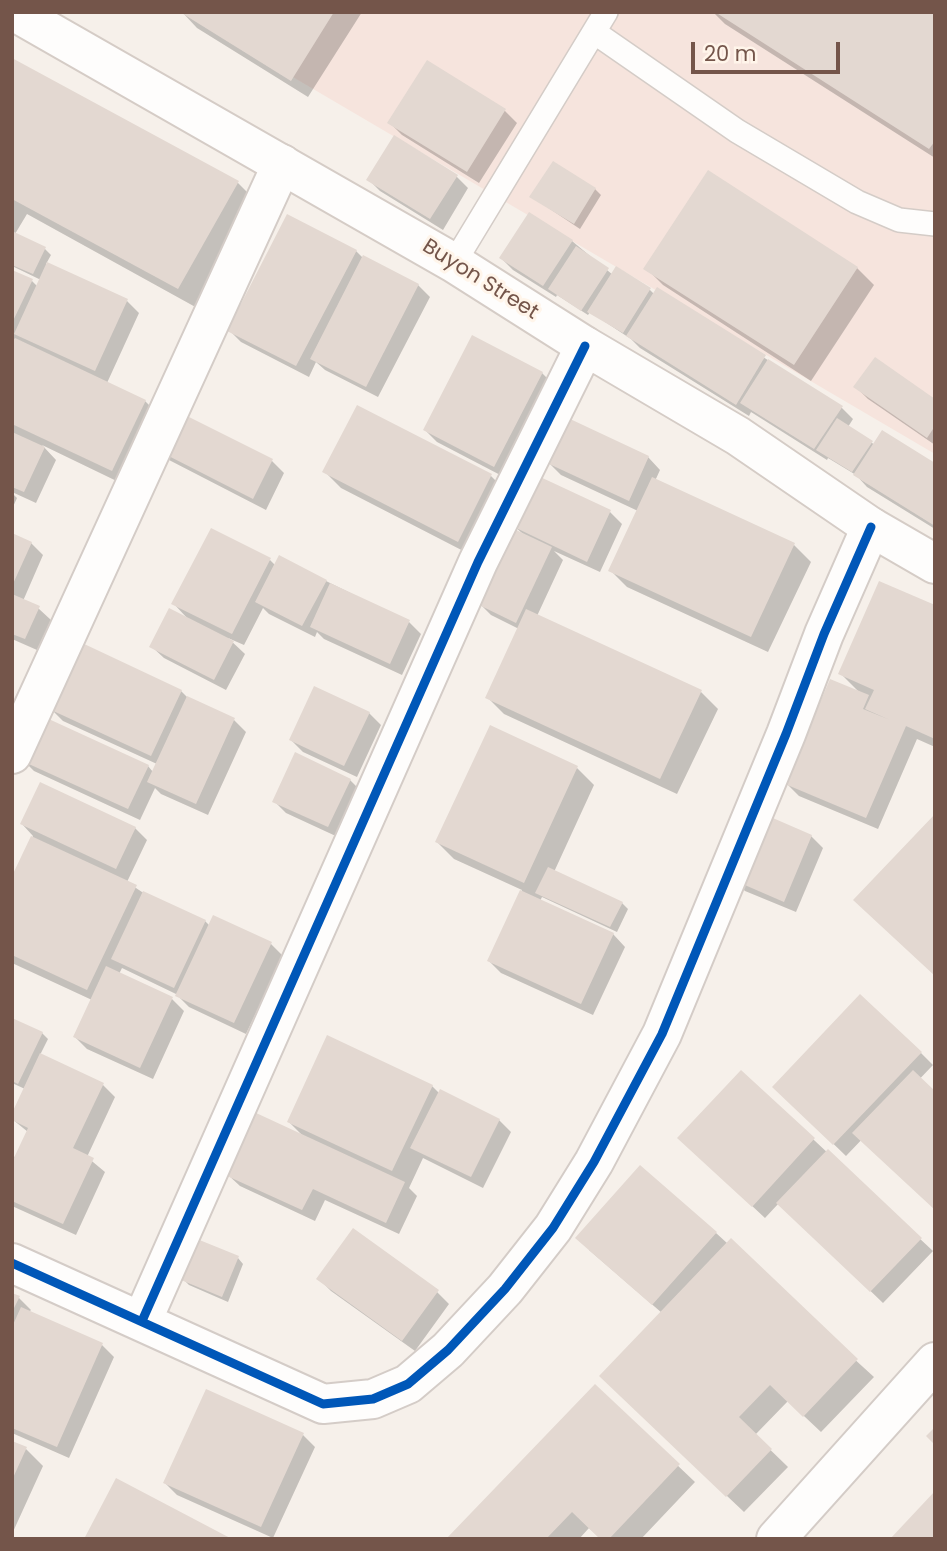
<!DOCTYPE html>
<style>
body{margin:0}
#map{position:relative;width:947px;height:1551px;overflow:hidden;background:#f6f0ea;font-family:Poppins,sans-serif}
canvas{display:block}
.frame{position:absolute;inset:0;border:14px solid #74554a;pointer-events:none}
.scale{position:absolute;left:691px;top:42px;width:149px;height:32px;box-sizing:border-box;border:4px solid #74554a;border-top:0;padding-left:9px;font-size:21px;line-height:24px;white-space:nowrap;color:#74554a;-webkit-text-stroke:5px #fff5ea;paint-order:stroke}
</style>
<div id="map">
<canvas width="947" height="1551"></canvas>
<div class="frame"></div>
<div class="scale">20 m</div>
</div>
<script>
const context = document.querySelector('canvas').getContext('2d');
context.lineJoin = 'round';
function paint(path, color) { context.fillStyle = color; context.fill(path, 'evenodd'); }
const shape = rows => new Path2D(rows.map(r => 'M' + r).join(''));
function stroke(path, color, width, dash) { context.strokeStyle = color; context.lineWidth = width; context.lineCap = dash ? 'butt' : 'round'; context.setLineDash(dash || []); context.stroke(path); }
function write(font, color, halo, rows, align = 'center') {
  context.font = font + ' Poppins,sans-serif'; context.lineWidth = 6; context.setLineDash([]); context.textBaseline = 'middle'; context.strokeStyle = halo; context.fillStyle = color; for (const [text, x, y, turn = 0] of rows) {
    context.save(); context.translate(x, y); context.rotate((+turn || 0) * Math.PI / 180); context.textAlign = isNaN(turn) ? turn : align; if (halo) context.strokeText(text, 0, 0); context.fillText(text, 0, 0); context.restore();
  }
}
paint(shape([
 [182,12,935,12,935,454]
]), '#f6e4dd');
paint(shape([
 [182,12,362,12,308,97,197,28],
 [713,12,935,12,935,158,725,24],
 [12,60,238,183,258,203,199,309,27,214,15,234,45,249,51,255,46,264,127,301,139,313,107,383,145,401,162,418,129,487,42,445,56,460,36,503,12,492,12,272,32,281,38,287,41,280,12,266],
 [428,62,505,111,517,123,479,183,402,135,390,123],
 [456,176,468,188,443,230,380,191,368,179],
 [595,189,601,195,580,229,532,197],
 [572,241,613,275,650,290,654,294,657,289,841,407,853,419,848,427,875,445,935,465,935,529,867,487,856,475,828,458,827,460,751,412,749,416,640,348,631,339,590,312,588,315,557,295,556,297,513,270,501,258],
 [356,251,364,259,418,285,430,297,378,397,325,370,316,362,309,377,241,342,229,330],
 [646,268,857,268,874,285,811,381,663,285],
 [473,338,542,373,554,385,506,478,437,442,425,430],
 [856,387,935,401,935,445,868,399],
 [176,412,272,461,284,473,266,510,169,460,157,448],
 [648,457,660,470,655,481,794,545,811,562,768,652,627,587,610,570,638,511,561,475,549,463],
 [324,471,491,476,508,493,475,557,341,488],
 [537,477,610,512,622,524,600,572,554,551,563,560,537,616,701,692,718,709,677,794,504,714,487,697,519,629,491,615,479,603,523,534,514,526],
 [12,493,17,498,12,509],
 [12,535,31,543,43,555,23,601,38,608,51,620,37,650,12,639],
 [270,560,276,566,326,581,409,622,421,634,402,675,324,639,317,632,315,637,269,614,263,608,244,645,228,638,245,654,226,690,164,658,151,646,188,619,173,603],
 [935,607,935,747,917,739,878,829,799,796,787,784,860,693,840,673],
 [181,691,189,699,234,720,246,732,208,815,161,794,155,788,140,820,34,771,22,759,148,766,153,772,157,764,63,721,51,709],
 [369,713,381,725,357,777,303,752,291,740],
 [577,768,594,785,554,872,622,903,628,909,617,932,542,897,540,901,613,934,625,947,593,1015,501,973,489,961,522,890,454,859,437,842],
 [350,780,362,792,340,838,286,813,274,801],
 [22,824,135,828,147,840,127,882,142,892,205,921,210,926,271,944,283,956,246,1034,189,1007,176,994,122,968,119,974,172,999,184,1011,153,1079,87,1049,75,1037,92,1000,12,963,12,880,33,836],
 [811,836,823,848,796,912,745,891,733,879],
 [12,1020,42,1033,48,1039,40,1055,103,1085,115,1097,87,1157,105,1172,76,1235,12,1206,12,1155,16,1158,28,1132,12,1119,25,1089,12,1083],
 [921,1053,933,1065,846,1156,787,1099],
 [741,1072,933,1251,883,1303,779,1203,765,1218,692,1150],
 [432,1086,440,1094,499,1120,511,1132,483,1188,423,1158,409,1188,417,1196,399,1234,325,1200,315,1221,240,1186,227,1174,303,1136,289,1122],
 [716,1233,874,1377,821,1432,788,1401,755,1435,788,1467,744,1512,618,1393,662,1313,589,1250],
 [238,1258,243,1264,228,1302,189,1285,183,1279],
 [319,1279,437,1292,449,1304,415,1351,331,1291],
 [12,1295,19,1298,31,1310,29,1312,102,1345,114,1357,69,1458,12,1433],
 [595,1387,695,1482,641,1539,601,1539,589,1528,579,1539,448,1539],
 [303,1435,315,1447,273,1538,177,1495,165,1483],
 [12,1442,26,1449,43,1466,12,1534]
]), '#0003');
paint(shape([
 [180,12,334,12,291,81],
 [715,12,935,12,935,141,929,149],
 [12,58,239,181,178,289,12,199],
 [427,60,506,109,467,172,387,123],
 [394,135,458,175,430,219,366,180],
 [553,161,596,188,574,224,529,197],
 [708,170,858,267,794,365,643,269],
 [529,212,573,240,543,286,499,258],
 [287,214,357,250,296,366,227,331],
 [12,231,46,247,33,274,12,265],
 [576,246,609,268,581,311,548,289],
 [363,255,419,284,366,387,310,359],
 [47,262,128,299,95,371,14,334],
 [616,266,651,288,623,333,587,312],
 [12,270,33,279,12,323],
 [657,287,766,355,736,405,626,336],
 [472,335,543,372,494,467,423,430],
 [15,338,146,400,112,471,12,424,12,343],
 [875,357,935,399,935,426,927,438,853,387],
 [768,359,843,406,814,449,740,403],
 [357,405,492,474,458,542,322,472],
 [175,410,273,459,253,499,155,449],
 [568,418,649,456,629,501,547,463],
 [837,418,873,441,852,472,816,450],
 [882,430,935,463,935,526,853,475],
 [12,432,45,447,24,492,12,487],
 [536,475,611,510,587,562,512,526],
 [652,477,795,543,751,637,608,571],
 [211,528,271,558,232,634,171,604],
 [512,528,552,547,516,623,477,604],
 [12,533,32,542,12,586],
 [279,555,327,580,302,626,255,602],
 [879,581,935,605,935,739,906,726,866,818,785,784,830,679,869,695,863,709,890,720,865,709,874,690,838,674],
 [330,583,410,620,390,664,310,627],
 [12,594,40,606,25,639,12,634],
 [169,608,234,641,214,680,149,647],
 [526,609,702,690,660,779,485,698],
 [80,642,182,690,151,756,49,709],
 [314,686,370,712,344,766,289,740],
 [187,696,235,718,196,804,147,782],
 [40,715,149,765,128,809,20,760],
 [490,725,578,766,524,883,435,842],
 [295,752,351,779,328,827,272,802],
 [40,782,136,827,116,869,20,824],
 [759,812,812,835,784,902,731,879],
 [935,814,935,976,853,900],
 [31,836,137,885,87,990,12,955,12,876],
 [548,867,623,902,610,927,535,893],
 [520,890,614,933,581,1004,487,961],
 [143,891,206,920,174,988,111,959],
 [213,915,272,942,234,1023,175,996],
 [106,966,173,997,140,1068,73,1037],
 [860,994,922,1052,833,1145,772,1087],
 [12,1018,43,1032,18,1084,12,1081],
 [327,1035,433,1085,392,1171,287,1122],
 [40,1053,104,1083,73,1148,94,1158,63,1224,12,1201,12,1162,28,1128,12,1120,12,1113],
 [741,1070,815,1138,752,1207,677,1138],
 [913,1070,935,1091,935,1210,852,1133],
 [440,1089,500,1119,471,1177,410,1148],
 [254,1112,405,1182,386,1223,313,1189,302,1210,225,1175],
 [828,1149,922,1238,870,1292,776,1203],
 [640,1165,717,1232,652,1305,575,1238],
 [353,1228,439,1290,402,1341,316,1279],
 [731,1238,858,1359,803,1417,770,1385,739,1417,772,1449,726,1497,599,1376],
 [197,1239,239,1256,222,1297,181,1280],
 [12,1293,20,1296,12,1312],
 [21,1307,103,1343,57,1447,12,1428,12,1327],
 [595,1384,680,1464,609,1539,600,1539,572,1512,546,1539,446,1539],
 [206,1389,304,1433,261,1527,163,1483],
 [935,1427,935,1445,926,1436],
 [12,1441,27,1447,12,1480],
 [116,1478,232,1539,84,1539],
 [935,1491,935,1539,890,1539]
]), '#e3d8d1');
const service = shape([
 [594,32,737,131,857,202,899,220,935,224],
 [454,263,606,12]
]);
const minor = shape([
 [12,754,282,164],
 [12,1263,323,1404,373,1399,408,1384,448,1350,505,1289,553,1228,594,1162,662,1034,786,734,824,634,871,527],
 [142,1321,478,562,585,346],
 [776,1539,935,1362]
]);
const secondary = shape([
 [15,12,454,263,585,346,738,436,871,527,935,564]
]);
stroke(service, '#d4ccc7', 26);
stroke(minor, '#d4ccc7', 42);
stroke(secondary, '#d5ccc6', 42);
stroke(service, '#fefdfc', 23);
stroke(minor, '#fefdfc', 38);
stroke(secondary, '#fefdfc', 38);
stroke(shape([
 [12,1263,323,1404,373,1399,408,1384,448,1350,505,1289,553,1228,594,1162,662,1034,786,734,824,634,871,527],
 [142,1321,478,562,585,346]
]), '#0057b8', 9);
write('21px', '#74554a', '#fff5ea', [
 ["Buyon Street",480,280,32]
]);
</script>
